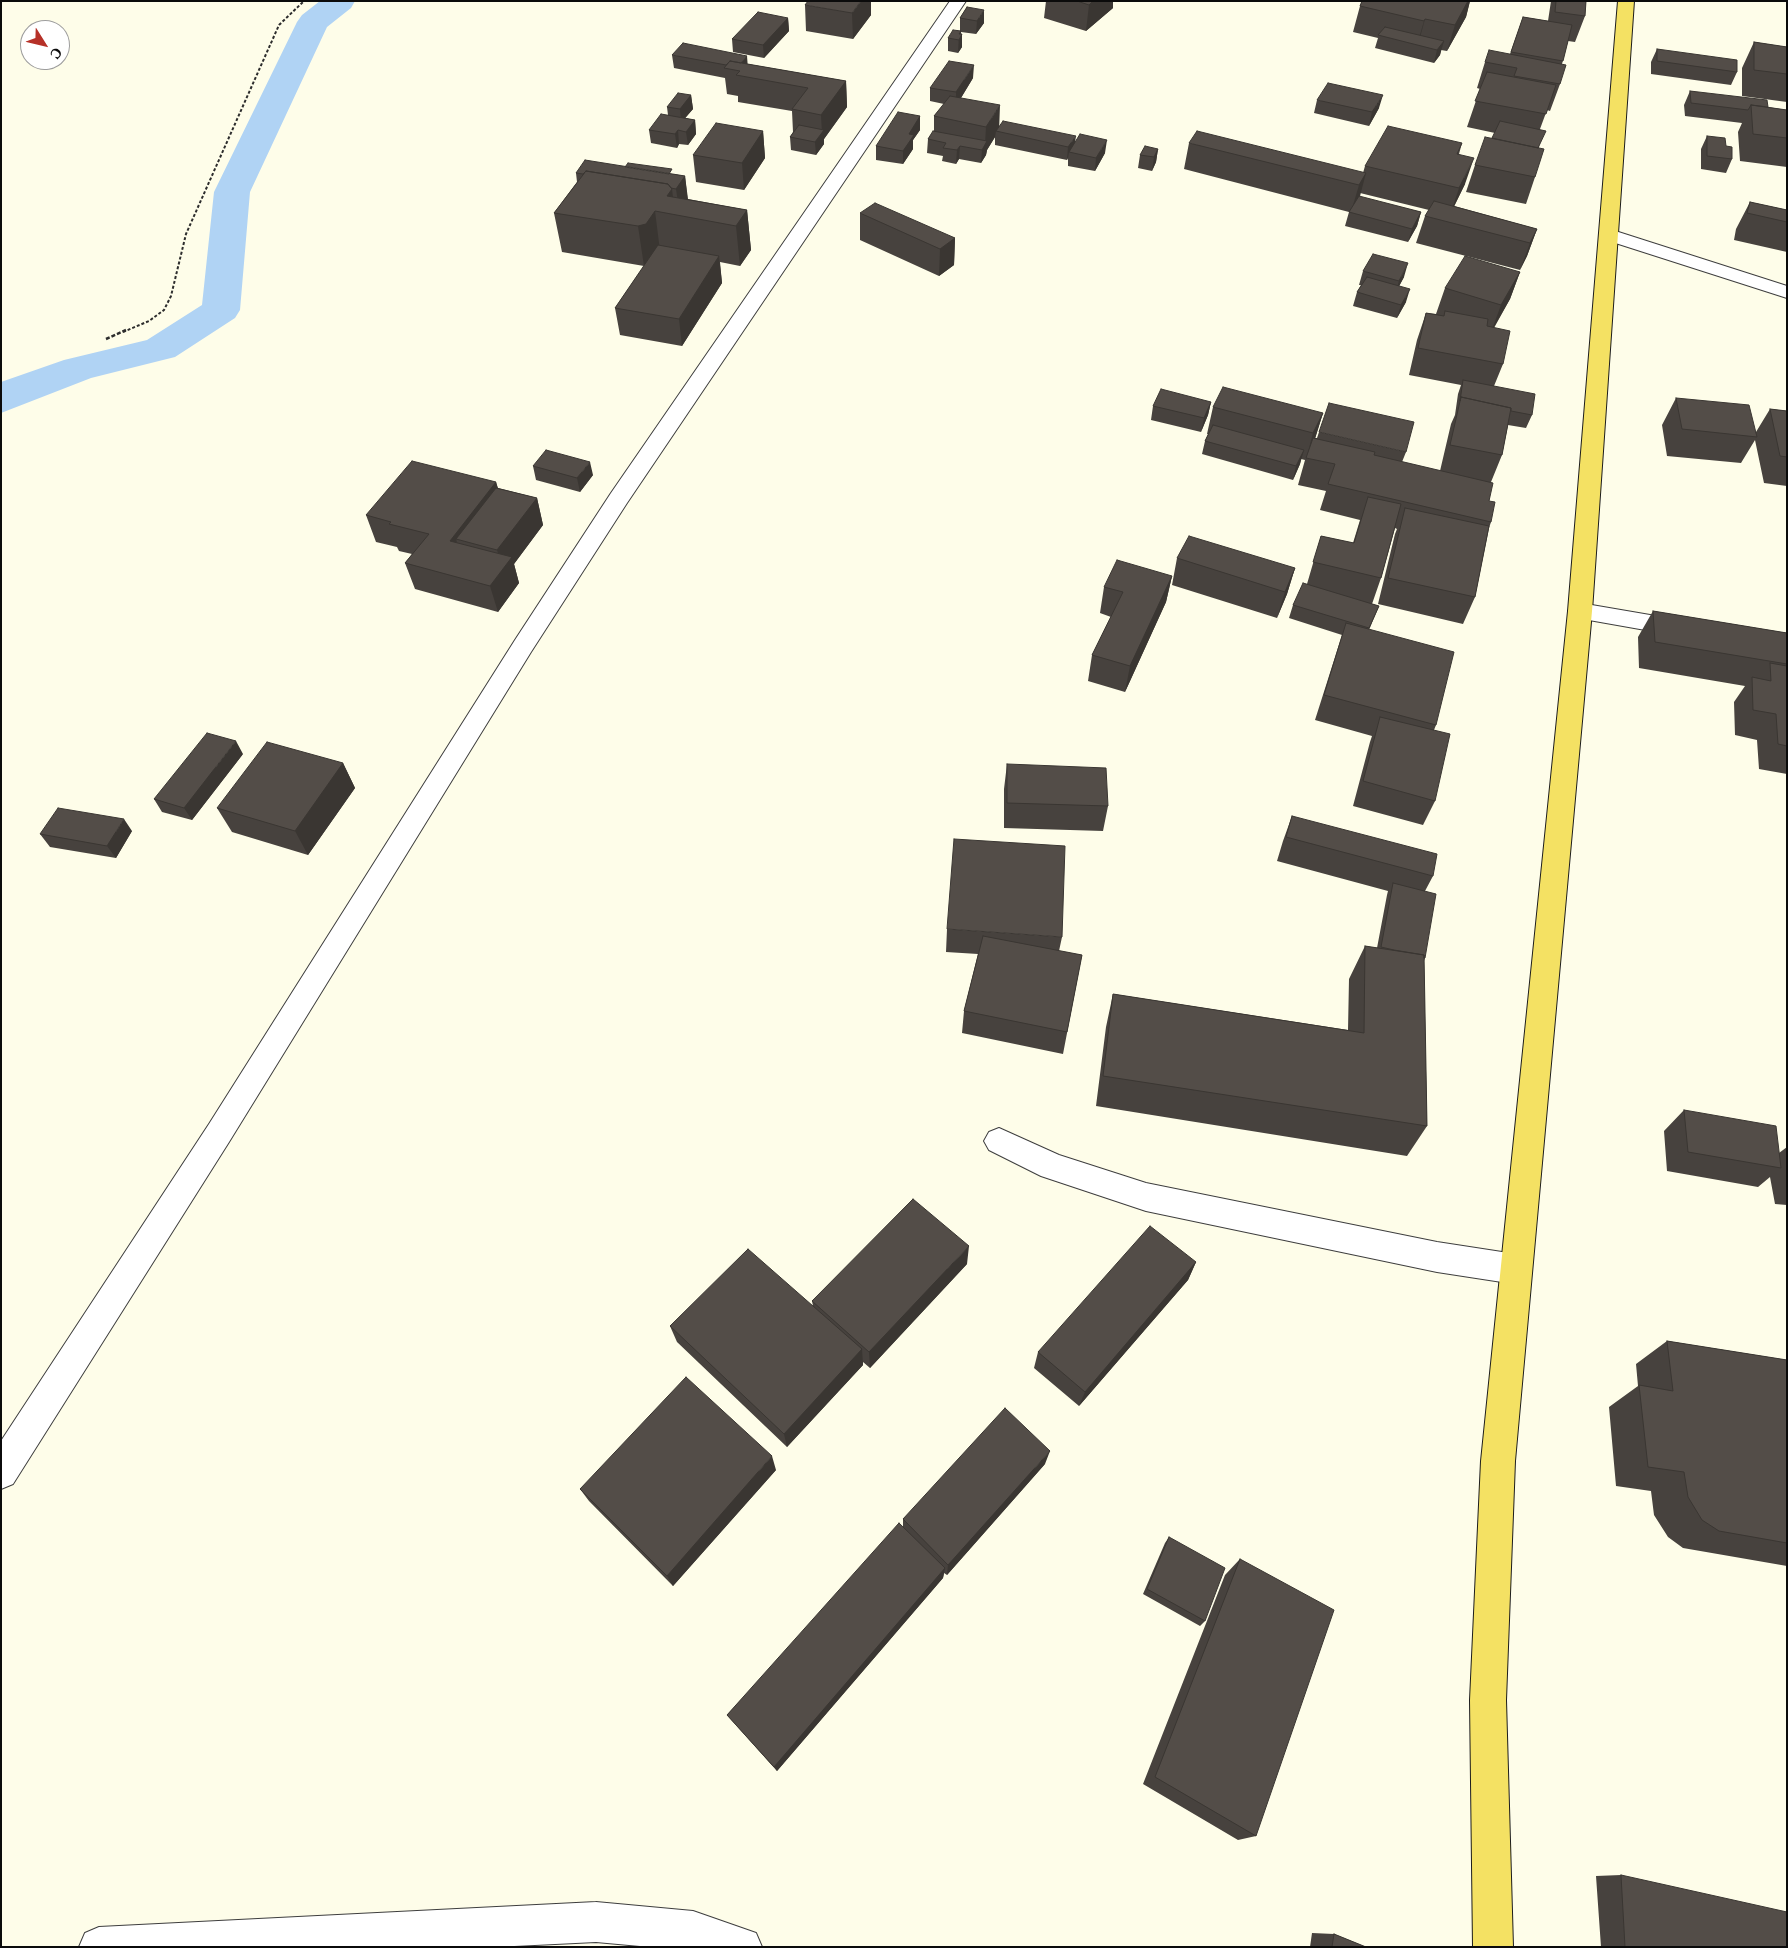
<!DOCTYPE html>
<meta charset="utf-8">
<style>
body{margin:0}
#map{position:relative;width:1788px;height:1948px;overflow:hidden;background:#fefde9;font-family:Lora,serif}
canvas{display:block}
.frame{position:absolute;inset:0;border:2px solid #0b0b0b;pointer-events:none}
.north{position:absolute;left:20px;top:20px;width:50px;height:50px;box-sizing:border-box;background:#fff;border:1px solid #9d9d9d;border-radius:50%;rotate:126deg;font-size:14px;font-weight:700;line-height:20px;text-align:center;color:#0b0b0b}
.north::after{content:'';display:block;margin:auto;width:18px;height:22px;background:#b63128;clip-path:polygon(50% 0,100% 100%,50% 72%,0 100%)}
</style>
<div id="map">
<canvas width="1788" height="1948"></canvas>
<div class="frame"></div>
<div class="north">С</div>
</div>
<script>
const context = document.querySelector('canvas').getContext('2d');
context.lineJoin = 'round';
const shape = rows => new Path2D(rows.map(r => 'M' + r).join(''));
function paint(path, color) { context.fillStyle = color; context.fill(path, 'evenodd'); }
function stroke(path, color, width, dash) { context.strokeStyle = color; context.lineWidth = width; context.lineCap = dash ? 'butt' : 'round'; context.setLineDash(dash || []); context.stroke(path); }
paint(shape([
 [320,1,355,1,351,8,327,27,250,192,240,310,235,318,175,357,91,378,1,413,1,382,64,360,147,340,202,305,214,192,297,22,302,15,320,1]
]), '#b0d3f4');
const minor = shape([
 [950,1,966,1,627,503,531,652,229,1142,13,1484,1,1489,1,1441,209,1124,515,640,611,493,950,1],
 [1609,229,1787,286,1787,298,1603,239,1600,235,1603,231,1609,229],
 [1580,603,1685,621,1693,623,1697,629,1693,635,1685,637,1572,617,1568,611,1572,605,1580,603],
 [999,1128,1059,1155,1146,1183,1437,1242,1515,1254,1526,1259,1531,1269,1526,1279,1515,1284,1437,1272,1146,1211,1041,1176,989,1150,984,1141,989,1132,999,1128],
 [596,1902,693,1911,756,1933,762,1947,651,1947,596,1942,494,1947,79,1947,85,1933,99,1927,596,1902]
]);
const major = shape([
 [1618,1,1634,1,1592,611,1515,1461,1506,1700,1513,1947,1473,1947,1470,1700,1481,1461,1568,611,1618,1]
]);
stroke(minor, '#3e3e3e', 2);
stroke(major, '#1c1c1c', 2);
stroke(shape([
 [123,332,149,321,164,310,171,296,186,234,279,25,304,1]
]), '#2d2d2d', 2, [3, 2]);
stroke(shape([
 [106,339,126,330]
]), '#2d2d2d', 2.5, [4, 2]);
paint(minor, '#fff');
paint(major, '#f4e163');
paint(shape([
 [1046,1,1113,1,1113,8,1086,31,1044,18],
 [1362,1,1470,1,1466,17,1447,51,1441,50,1440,55,1434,63,1375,48,1378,38,1353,32,1360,6],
 [1551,1,1586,1,1585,16,1575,42,1568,41,1562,64,1560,84,1550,111,1547,110,1540,129,1539,148,1535,177,1526,204,1466,192,1475,165,1492,138,1495,133,1467,127,1480,89,1477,88,1485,62,1510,54,1523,17,1548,21],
 [805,5,871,15,853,39,806,31],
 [967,7,984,23,976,34,961,32,961,34,962,34,962,47,958,53,948,51,948,38,960,31,960,18],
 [788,18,789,31,764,58,733,52,732,39],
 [1754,42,1787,47,1787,102,1742,96,1742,68],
 [1657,49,1737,72,1731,85,1651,74,1651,62],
 [672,55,748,64,846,81,847,107,824,139,824,144,816,155,791,150,790,137,793,132,792,111,738,102,738,96,727,94,725,78,674,68],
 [973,78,961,98,999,126,1075,143,1105,153,1095,171,1068,166,1068,158,1067,160,995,145,995,137,987,150,986,155,981,163,959,159,956,164,942,161,943,156,927,153,928,139,934,131,934,116,944,104,930,101,930,88],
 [1690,91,1768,107,1787,110,1787,167,1740,161,1738,132,1742,123,1685,116,1684,105],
 [691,95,693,109,685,118,695,120,696,134,688,145,679,144,677,148,651,143,649,130,668,115,667,107],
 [1317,100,1379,108,1369,126,1314,113],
 [920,116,920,130,913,140,913,149,903,164,876,160,876,146],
 [763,131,765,158,744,190,696,182,693,155],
 [1707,136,1726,146,1732,159,1726,173,1701,169,1701,149],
 [1189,143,1363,173,1365,166,1462,143,1459,154,1465,184,1454,206,1537,229,1527,256,1520,270,1416,243,1425,216,1429,210,1360,193,1359,197,1421,212,1417,226,1408,242,1345,226,1349,212,1184,169],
 [1158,149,1156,162,1152,171,1138,168,1140,155],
 [576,173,673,174,685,176,688,199,747,210,751,250,740,266,720,262,722,283,682,346,620,335,615,308,644,266,562,252,554,213,577,182],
 [1750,202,1787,210,1787,252,1734,240,1736,229],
 [860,213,955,238,954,265,939,276,860,240],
 [1363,271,1404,277,1399,286,1406,302,1397,318,1353,306,1357,292,1361,285,1359,285],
 [1520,272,1510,299,1494,328,1503,364,1494,386,1532,415,1526,428,1508,425,1502,455,1491,482,1489,501,1491,522,1489,528,1475,597,1463,624,1378,604,1395,534,1397,529,1395,528,1381,578,1372,604,1379,606,1369,630,1436,725,1434,730,1435,801,1423,825,1353,806,1370,742,1372,736,1315,720,1342,635,1289,618,1293,605,1307,584,1321,536,1353,543,1360,520,1320,510,1326,491,1298,485,1305,460,1301,459,1300,464,1293,480,1202,454,1205,441,1208,434,1207,434,1213,407,1323,413,1315,438,1317,438,1319,432,1406,452,1402,462,1440,471,1451,424,1455,415,1458,394,1461,385,1409,375,1417,340,1426,313,1436,314,1445,288],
 [1676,398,1756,432,1770,409,1787,411,1787,486,1764,483,1755,440,1741,463,1667,456,1662,425],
 [1211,402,1208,415,1201,432,1151,420,1153,406],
 [533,466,593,475,580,492,536,480],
 [496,482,498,488,537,498,543,525,514,564,519,583,498,612,415,589,405,563,412,554,399,551,397,547,376,542,366,515],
 [1177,558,1295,568,1287,594,1277,618,1172,585],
 [1172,576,1166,602,1125,692,1088,681,1092,655,1111,617,1100,613,1104,587],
 [1653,611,1787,633,1787,774,1759,769,1757,740,1735,735,1734,702,1745,686,1639,668,1638,637],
 [243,754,192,820,162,812,154,799],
 [343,763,355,788,308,855,232,832,217,808],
 [1007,764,1108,806,1103,831,1004,828,1004,789],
 [1292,816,1433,876,1425,891,1425,958,1424,961,1427,1126,1407,1156,1096,1106,1106,1027,1113,994,1348,1030,1349,979,1365,946,1377,948,1387,895,1388,891,1277,861,1283,841],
 [132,831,116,858,50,847,40,834],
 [947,929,1062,937,1059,951,1082,955,1063,1054,962,1033,964,1011,978,954,946,952],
 [1684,1110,1779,1153,1787,1147,1787,1205,1775,1204,1770,1177,1758,1187,1667,1171,1664,1131],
 [1196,1262,1188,1280,1079,1406,1034,1368,1038,1352],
 [967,1264,870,1368,863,1362,863,1365,787,1447,677,1342,670,1326,813,1306,812,1301],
 [1667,1341,1787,1360,1787,1566,1683,1548,1668,1537,1654,1515,1651,1491,1616,1486,1609,1407,1638,1386,1636,1364],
 [1045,1464,947,1575,944,1573,943,1578,777,1771,727,1715,903,1527,903,1519],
 [776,1470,673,1586,589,1501,580,1489],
 [1169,1537,1205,1621,1200,1626,1143,1594,1165,1543],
 [1240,1559,1256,1836,1238,1840,1143,1784,1225,1575],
 [1787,1789,1787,1804,1786,1790],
 [1621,1875,1787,1947,1601,1947,1596,1876],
 [1312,1933,1334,1934,1366,1947,1310,1947]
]), '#47423e');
paint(shape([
 [861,1,871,1,871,15,853,39,852,13],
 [1093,1,1113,1,1113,8,1086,31,1089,5],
 [1468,1,1470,1,1466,17,1447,51,1455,25],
 [984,10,984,23,976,34,977,21],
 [788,18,789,31,764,58,763,45],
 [1425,19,1418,45,1417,45,1424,21],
 [961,31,961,36,962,34,962,47,958,53,959,34],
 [1444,41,1440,55,1434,63,1437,50],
 [747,56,748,69,740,71,737,67],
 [974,65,973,78,956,106,956,92],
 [846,81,847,107,824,139,824,144,816,155,815,142,822,133,821,115],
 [691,95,693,109,681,123,680,109],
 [1383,95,1379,108,1369,126,1372,112],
 [1000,105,999,132,996,131,995,137,987,150,986,155,981,163,982,150,985,145,986,127],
 [920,116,920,130,913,140,913,149,903,164,903,151,909,134],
 [695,120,696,134,688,145,686,132],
 [678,130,679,144,677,148,675,134],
 [763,131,765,158,744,190,742,163],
 [1076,136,1074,149,1069,152,1068,158,1067,160,1068,147],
 [1107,140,1105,153,1095,171,1096,158],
 [960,146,959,159,956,164,957,150],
 [1158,149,1156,162,1152,171,1154,157],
 [1474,158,1465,184,1450,215,1459,188],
 [1366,173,1359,200,1351,212,1359,185],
 [685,176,688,203,680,216,676,189],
 [672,189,675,215,667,196],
 [747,210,751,250,740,266,736,226],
 [655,211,660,251,644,266,638,226],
 [1421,212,1417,226,1408,242,1412,229],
 [1537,229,1527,256,1520,270,1530,243],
 [955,238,954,265,939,276,940,249],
 [719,256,722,283,682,346,679,319],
 [1408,263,1404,277,1395,294,1399,281],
 [1520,272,1510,299,1491,332,1501,305],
 [1410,289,1406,302,1397,318,1401,305],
 [1211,402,1208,415,1201,432,1204,418],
 [1323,413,1315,439,1306,460,1313,433],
 [1304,450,1300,464,1293,480,1296,466],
 [590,462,593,475,580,492,577,478],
 [496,482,503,509,456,539,463,562,450,541],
 [537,498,543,525,514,564,519,583,498,612,490,586,503,569,497,550],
 [1295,568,1287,594,1277,618,1285,592],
 [1172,576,1166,602,1125,692,1130,666],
 [236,741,243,754,192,820,184,808],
 [343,763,355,788,308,855,295,831],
 [124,819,132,831,116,858,107,846],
 [969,1246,967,1264,870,1368,869,1352],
 [1196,1262,1188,1280,1079,1406,1085,1392],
 [862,1349,863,1365,787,1447,784,1434],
 [1050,1451,1045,1464,947,1575,948,1565],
 [772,1456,776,1470,673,1586,667,1576],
 [945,1568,943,1578,777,1771,774,1767]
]), '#3a3632');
const building = shape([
 [808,1,861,1,852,13,805,5,808,1],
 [1077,1,1093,1,1089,5,1077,1],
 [1362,1,1468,1,1455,25,1425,19,1424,21,1360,6,1362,1],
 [1556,1,1586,1,1585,16,1555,12,1556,1],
 [967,7,984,10,977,21,960,18,967,7],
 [758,12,788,18,763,45,732,39,758,12],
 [1523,17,1572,25,1563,61,1511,52,1523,17],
 [1385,27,1444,41,1437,50,1378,35,1385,27],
 [953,30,961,31,959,34,962,34,959,40,948,38,953,30],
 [1754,42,1787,47,1787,74,1754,70,1754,42],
 [683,43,747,56,741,63,730,61,726,65,672,55,683,43],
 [1657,49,1737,60,1737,72,1657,61,1657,49],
 [1489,50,1566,65,1560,84,1514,76,1517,68,1485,62,1489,50],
 [730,61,846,81,821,115,792,109,808,88,736,75,740,71,724,68,730,61],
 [949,61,974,65,956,92,930,88,949,61],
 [1487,72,1556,85,1546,114,1475,101,1487,72],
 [1328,83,1383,95,1372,112,1317,100,1328,83],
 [1690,91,1767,100,1768,107,1751,105,1748,110,1691,103,1690,91],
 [678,93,691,95,680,109,667,107,678,93],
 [950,96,1000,105,986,127,934,116,950,96],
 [1751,105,1787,110,1787,138,1753,134,1751,105],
 [898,112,920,116,909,134,914,135,903,151,876,146,898,112],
 [661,114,695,120,686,132,678,130,675,134,649,130,661,114],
 [1003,121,1076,136,1068,147,996,131,1003,121],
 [1500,121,1546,131,1538,148,1492,138,1500,121],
 [716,123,763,131,742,163,693,155,716,123],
 [799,125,824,130,815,142,790,137,799,125],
 [1388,126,1462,143,1457,154,1474,158,1459,188,1365,166,1388,126],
 [933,131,987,141,982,150,960,146,957,150,943,148,946,143,928,139,933,131],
 [1197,131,1366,173,1359,185,1189,143,1197,131],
 [1080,134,1107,140,1096,158,1069,152,1080,134],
 [1707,136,1725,138,1726,146,1732,147,1732,159,1707,156,1707,136],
 [1485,137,1544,149,1535,177,1475,165,1485,137],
 [1145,146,1158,149,1154,157,1140,155,1145,146],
 [585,160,685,176,676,189,671,188,668,184,586,171,583,174,576,173,585,160],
 [628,163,672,169,669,174,625,167,628,163],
 [586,171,668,184,672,189,667,196,747,210,736,226,655,211,646,224,638,226,554,213,586,171],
 [1359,196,1421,212,1412,229,1349,212,1359,196],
 [1434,201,1537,229,1530,243,1425,216,1434,201],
 [1750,202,1787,210,1787,222,1747,213,1750,202],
 [875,203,955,238,940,249,860,213,875,203],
 [658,245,719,256,679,319,615,308,658,245],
 [1373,254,1408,263,1399,281,1363,271,1373,254],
 [1465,256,1520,272,1501,305,1445,288,1465,256],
 [1367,277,1410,289,1401,305,1357,292,1367,277],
 [1445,311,1488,319,1487,326,1510,331,1503,364,1418,348,1426,313,1444,316,1445,311],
 [1463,380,1535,394,1532,415,1511,411,1511,408,1461,397,1460,401,1463,380],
 [1223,387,1323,413,1313,433,1213,407,1223,387],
 [1161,389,1211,402,1204,418,1153,406,1161,389],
 [1461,397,1511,408,1502,455,1450,445,1461,397],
 [1676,398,1749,405,1757,437,1682,429,1676,398],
 [1329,403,1414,422,1406,452,1319,432,1329,403],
 [1770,409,1787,411,1787,457,1780,456,1770,409],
 [1213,425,1304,450,1296,466,1205,441,1213,425],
 [1313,438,1375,452,1374,455,1493,483,1489,501,1495,502,1491,522,1328,484,1335,464,1306,458,1313,438],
 [546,450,590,462,577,478,533,466,546,450],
 [412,461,496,482,450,541,512,557,490,586,405,563,429,534,389,524,391,522,366,515,412,461],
 [496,488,537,498,497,550,456,539,496,488],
 [1368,497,1401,504,1381,578,1313,562,1321,536,1354,543,1368,497],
 [1405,508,1489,526,1475,597,1388,578,1405,508],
 [1189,536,1295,568,1285,592,1177,558,1189,536],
 [1117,560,1172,576,1130,666,1092,655,1123,592,1104,587,1117,560],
 [1303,583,1379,606,1369,628,1293,605,1303,583],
 [1653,611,1787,633,1787,664,1655,642,1653,611],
 [1346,623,1454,652,1436,725,1324,695,1346,623],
 [1770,663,1787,666,1787,746,1778,744,1776,714,1753,710,1752,677,1771,681,1770,663],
 [1380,717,1450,734,1435,801,1363,781,1380,717],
 [207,733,236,741,184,808,154,799,207,733],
 [267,742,343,763,295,831,217,808,267,742],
 [1007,764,1106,768,1108,806,1007,803,1007,764],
 [58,808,124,819,107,846,40,834,58,808],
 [1292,816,1437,854,1433,876,1286,837,1292,816],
 [954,839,1065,846,1062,937,947,929,954,839],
 [1393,883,1436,894,1425,958,1424,958,1424,955,1394,950,1381,947,1393,883],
 [983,936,1082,955,1067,1032,964,1011,983,936],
 [1365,946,1424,955,1427,1126,1103,1076,1113,994,1364,1033,1365,946],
 [1684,1110,1776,1126,1781,1168,1688,1152,1684,1110],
 [913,1199,969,1246,869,1352,812,1301,913,1199],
 [1150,1226,1196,1262,1085,1392,1038,1352,1150,1226],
 [748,1249,862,1349,784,1434,670,1326,748,1249],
 [1667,1341,1787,1360,1787,1543,1719,1531,1702,1520,1688,1497,1684,1472,1648,1467,1639,1385,1673,1391,1667,1341],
 [686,1377,772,1456,667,1576,580,1489,686,1377],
 [1005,1408,1050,1451,948,1565,903,1519,1005,1408],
 [899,1523,945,1568,774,1767,727,1715,899,1523],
 [1169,1537,1225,1568,1205,1621,1147,1589,1169,1537],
 [1240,1559,1334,1610,1256,1836,1155,1777,1240,1559],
 [1621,1875,1787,1912,1787,1947,1625,1947,1621,1875],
 [1334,1934,1366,1947,1332,1947,1334,1934]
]);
paint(building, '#534d48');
stroke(building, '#3a3632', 1);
</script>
